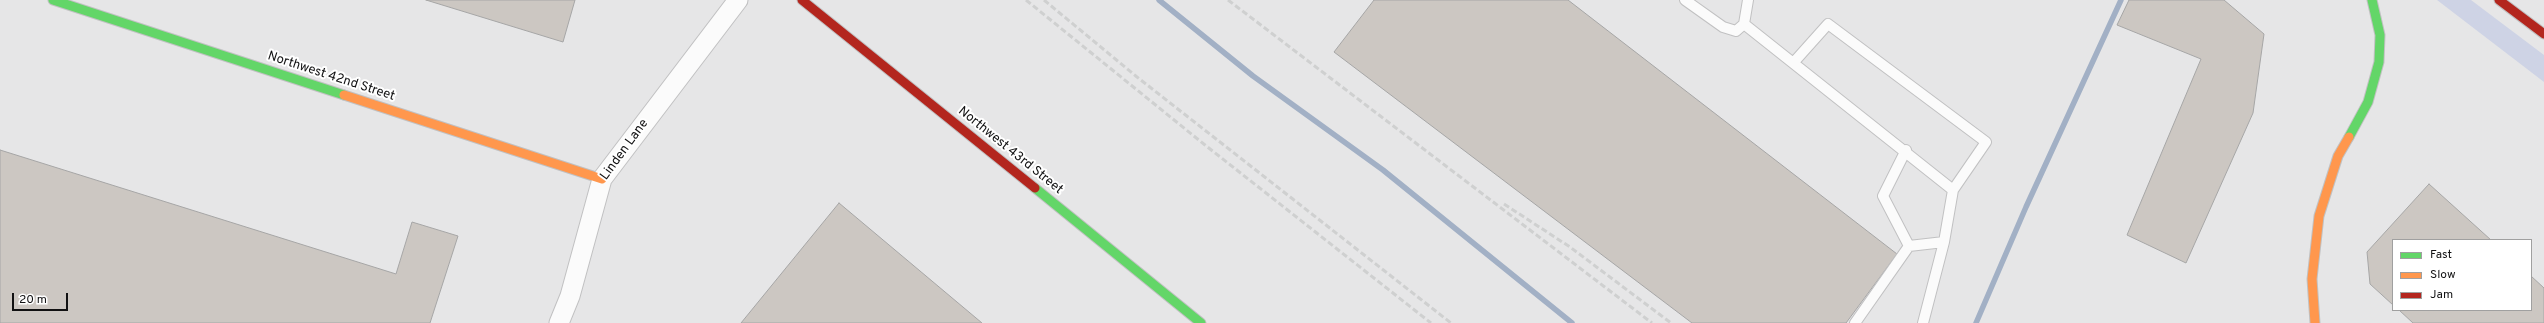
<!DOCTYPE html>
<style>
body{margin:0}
#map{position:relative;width:2544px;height:323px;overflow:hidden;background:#e6e6e7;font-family:Overpass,sans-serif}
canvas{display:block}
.legend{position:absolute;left:2392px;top:239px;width:140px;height:72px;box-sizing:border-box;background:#fff;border:1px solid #a0a0a0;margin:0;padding:5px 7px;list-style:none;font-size:12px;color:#111112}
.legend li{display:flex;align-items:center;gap:8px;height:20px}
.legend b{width:20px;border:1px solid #a0a0a0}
.scale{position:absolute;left:12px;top:293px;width:56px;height:18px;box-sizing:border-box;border:2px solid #111112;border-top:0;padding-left:5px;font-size:12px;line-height:14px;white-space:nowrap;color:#111112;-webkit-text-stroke:3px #fff;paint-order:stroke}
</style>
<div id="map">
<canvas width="2544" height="323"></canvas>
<ul class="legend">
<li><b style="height:5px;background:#63d668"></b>Fast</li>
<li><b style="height:5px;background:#ff974d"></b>Slow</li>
<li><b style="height:5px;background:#b3261e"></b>Jam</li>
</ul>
<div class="scale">20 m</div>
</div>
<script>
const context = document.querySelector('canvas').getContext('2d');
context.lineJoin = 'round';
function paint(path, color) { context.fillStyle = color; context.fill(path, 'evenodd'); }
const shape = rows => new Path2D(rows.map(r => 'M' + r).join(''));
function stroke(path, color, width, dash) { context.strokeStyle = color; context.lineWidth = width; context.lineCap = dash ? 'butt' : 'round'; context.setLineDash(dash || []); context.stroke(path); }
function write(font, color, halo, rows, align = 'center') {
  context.font = font + ' Overpass,sans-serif'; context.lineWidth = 4; context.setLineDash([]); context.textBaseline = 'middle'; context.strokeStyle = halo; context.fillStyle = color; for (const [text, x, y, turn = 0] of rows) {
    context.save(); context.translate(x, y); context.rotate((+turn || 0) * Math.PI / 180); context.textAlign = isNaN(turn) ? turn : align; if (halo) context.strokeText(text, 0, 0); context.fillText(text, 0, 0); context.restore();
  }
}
paint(shape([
 [2437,0,2471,0,2544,55,2544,82]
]), '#ced3e5');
stroke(shape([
 [1159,0,1253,76,1383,170,1572,323],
 [1976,323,2026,207,2121,0]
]), '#a2b0c5', 5.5);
const building = shape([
 [426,0,575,0,563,42,426,0],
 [1374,0,1568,0,1897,254,1846,323,1692,323,1334,52,1374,0],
 [2129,0,2224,0,2264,34,2253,113,2186,263,2127,235,2201,59,2117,25,2129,0],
 [0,150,396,274,412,222,458,236,430,323,0,323,0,150],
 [2429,184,2491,240,2393,240,2393,305,2370,284,2367,252,2429,184],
 [839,203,982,323,741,323,839,203],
 [2531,276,2544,288,2544,323,2413,323,2399,310,2531,310,2531,276]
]);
paint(building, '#ccc7c2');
stroke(building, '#a6a6a6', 1);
const lane = shape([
 [1685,0,1723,27,1736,31,1744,24,1748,0],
 [1744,24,1953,190,1944,242,1923,323],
 [1794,62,1828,24,1986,142,1953,190],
 [1909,246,1944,242],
 [1855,323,1909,246,1883,196,1906,150]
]);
const street = shape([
 [559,323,570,296,602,179,738,0]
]);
const fast = shape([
 [53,0,344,95],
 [2349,137,2368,102,2379,62,2380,35,2372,0],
 [1035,188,1201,323]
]);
const slow = shape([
 [344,95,602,179],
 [2315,323,2312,279,2319,216,2338,156,2349,137]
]);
const jam = shape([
 [802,0,1035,188],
 [2499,0,2544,34]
]);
stroke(lane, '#c1c1c2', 12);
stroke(street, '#c1c1c2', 21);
stroke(fast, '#c1c1c2', 11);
stroke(slow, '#c1c1c2', 11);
stroke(jam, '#c1c1c2', 11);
stroke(lane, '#fbfbfb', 10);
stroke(street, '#fbfbfb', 19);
stroke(fast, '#63d668', 9);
stroke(slow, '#ff974d', 9);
stroke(jam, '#b3261e', 9);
stroke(shape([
 [1026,0,1205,145,1431,323],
 [1044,0,1137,77,1451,323],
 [1228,0,1652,323],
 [1504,204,1570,247,1671,323]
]), '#cfd0d0', 3, [6, 3]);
write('13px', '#111112', '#fff', [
 ["Northwest 42nd Street",331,77,18],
 ["Linden Lane",625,150,-54],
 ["Northwest 43rd Street",1010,151,39]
]);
</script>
